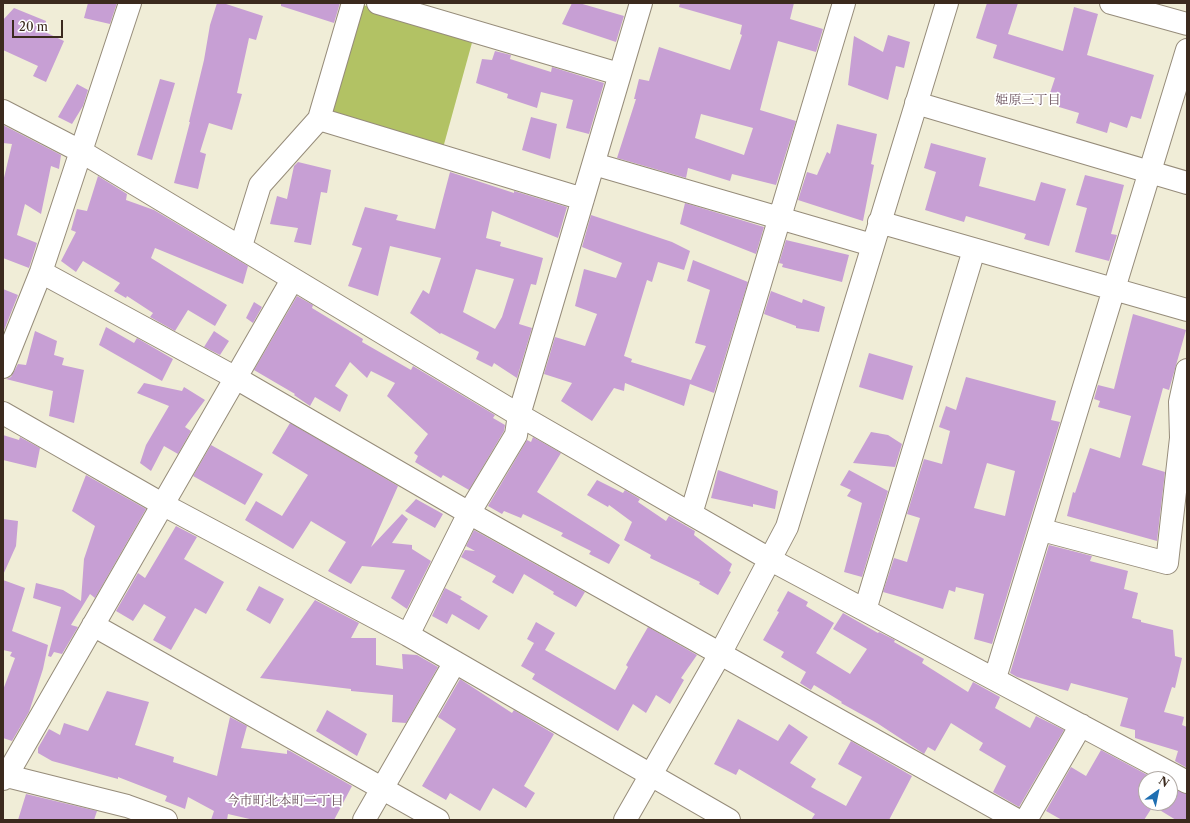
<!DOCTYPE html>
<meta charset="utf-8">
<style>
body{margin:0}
#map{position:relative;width:1190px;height:823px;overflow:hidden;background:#f0edd7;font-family:"Libre Caslon Text",serif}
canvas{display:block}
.frame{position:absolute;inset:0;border:4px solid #3b2a1e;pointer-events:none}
.north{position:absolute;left:1138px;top:771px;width:40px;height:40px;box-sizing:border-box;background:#fff;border:1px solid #b1aaa5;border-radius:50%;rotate:33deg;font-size:11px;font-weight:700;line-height:16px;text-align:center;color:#3b2a1e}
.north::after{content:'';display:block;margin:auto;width:14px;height:18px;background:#1f6fb2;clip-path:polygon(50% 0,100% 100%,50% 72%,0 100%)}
.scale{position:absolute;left:12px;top:20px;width:51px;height:18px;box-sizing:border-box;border:2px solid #3b2a1e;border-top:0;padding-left:5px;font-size:12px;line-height:14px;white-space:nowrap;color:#3b2a1e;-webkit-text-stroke:3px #fff;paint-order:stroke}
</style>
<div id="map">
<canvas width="1190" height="823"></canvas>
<div class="frame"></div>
<div class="north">N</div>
<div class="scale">20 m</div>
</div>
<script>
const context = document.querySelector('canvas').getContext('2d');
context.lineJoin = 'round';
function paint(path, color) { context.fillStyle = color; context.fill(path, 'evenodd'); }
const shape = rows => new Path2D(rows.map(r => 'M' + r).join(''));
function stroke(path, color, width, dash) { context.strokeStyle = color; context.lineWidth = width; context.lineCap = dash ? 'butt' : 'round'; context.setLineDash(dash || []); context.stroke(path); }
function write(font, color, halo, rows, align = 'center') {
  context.font = font + ' "Libre Caslon Text","Noto Serif JP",serif'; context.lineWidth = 3.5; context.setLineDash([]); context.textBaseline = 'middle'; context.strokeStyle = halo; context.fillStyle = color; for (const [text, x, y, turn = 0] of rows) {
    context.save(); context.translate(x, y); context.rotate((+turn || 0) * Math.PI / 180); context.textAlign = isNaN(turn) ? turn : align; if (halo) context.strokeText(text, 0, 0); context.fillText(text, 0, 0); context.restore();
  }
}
paint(shape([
 [363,5,473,39,443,148,332,115]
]), '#b2c264');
paint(shape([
 [88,3,117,3,110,24,84,18],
 [217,3,223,3,263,16,256,40,249,38,237,93,242,94,232,130,209,123,200,152,206,154,198,189,174,183,190,122,189,122,204,60,210,25],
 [281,3,340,3,334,23,281,6],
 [572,3,579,3,624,16,616,42,562,24],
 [680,3,794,3,790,19,823,29,816,52,778,41,760,110,796,121,776,185,732,174,730,181,688,168,686,178,617,158,636,99,634,99,639,79,649,81,659,47,730,70,742,35,740,34,742,25,679,7],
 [701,114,753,128,744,155,695,138],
 [987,3,1018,3,1008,34,1063,51,1074,7,1098,14,1087,55,1154,75,1141,119,1131,116,1127,128,1110,122,1107,133,1076,123,1079,113,1059,107,1059,99,1050,93,1055,78,993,58,997,45,976,38],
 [14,8,46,21,45,32,64,41,46,82,33,76,38,66,3,50,3,20],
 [888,35,910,42,904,68,896,66,888,100,848,85,854,36,883,52],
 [495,51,511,55,510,59,551,72,552,67,604,83,589,134,566,128,573,100,541,92,537,108,507,98,508,94,476,83,482,59,492,60],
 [160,79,175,83,152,160,137,155],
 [77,84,88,90,83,106,72,124,58,117],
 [531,117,557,124,550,159,522,150],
 [837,124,877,134,871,164,874,165,863,221,798,200,807,172,817,175,827,152,830,154],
 [3,125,61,155,59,169,51,166,41,214,25,204,17,235,37,243,29,268,3,258,3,182,12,144,3,143],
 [931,143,986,158,979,186,1035,201,1041,182,1066,189,1049,246,1024,239,1026,234,966,216,964,222,925,210,936,172,924,168],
 [298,162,331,170,327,193,321,192,311,245,294,242,298,228,270,224,277,196,287,199,294,166],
 [450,172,514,193,514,191,567,207,558,238,492,211,486,238,501,242,500,246,543,258,536,285,531,284,519,324,532,328,517,378,494,363,492,367,476,359,479,352,441,333,440,334,410,313,423,290,429,294,441,258,390,246,378,296,348,286,362,248,352,245,365,207,398,215,396,220,435,229],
 [476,269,514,279,502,317,495,329,463,312],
 [1085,175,1124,185,1111,234,1117,235,1109,261,1075,252,1087,208,1076,205],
 [98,176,127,194,126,200,154,210,248,266,243,284,155,248,151,258,227,305,215,326,188,310,175,331,150,317,153,313,127,296,126,298,114,291,120,283,83,261,76,272,61,261,76,232,71,230,77,209,87,211],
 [685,203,764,227,756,254,680,224],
 [591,215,672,242,690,251,684,270,658,262,652,282,647,280,624,356,632,359,631,362,691,380,706,346,695,343,710,290,687,281,693,260,748,282,714,393,690,384,684,406,625,383,624,391,614,388,592,421,561,401,572,383,544,374,555,337,585,346,597,314,575,306,584,269,616,278,622,263,582,247],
 [786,240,849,255,842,282,782,267,783,264,779,263],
 [3,289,18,295,3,333],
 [771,291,802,303,803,299,825,307,819,332,796,328,796,326,764,314],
 [297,296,313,305,312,308,363,339,362,342,411,370,413,366,495,415,493,418,505,425,504,431,469,490,443,475,441,478,415,462,418,456,414,453,428,434,387,396,395,383,371,371,367,378,350,362,335,386,348,395,340,412,315,397,310,406,294,395,295,394,254,370],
 [254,302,262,307,253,323,246,318],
 [1133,314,1186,330,1169,390,1163,388,1142,465,1165,472,1157,541,1067,516,1073,492,1075,493,1090,448,1120,458,1131,416,1098,407,1100,401,1094,399,1098,385,1114,389],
 [106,327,134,343,137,338,173,359,162,381,99,345],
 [35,331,57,341,54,355,64,358,62,365,84,370,74,423,49,416,53,391,6,379,11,377,18,364,26,365],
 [214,331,229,341,220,355,204,347],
 [869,353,913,366,903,400,859,387],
 [966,377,1056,401,1051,420,1060,422,992,644,974,639,984,594,956,587,955,592,949,590,943,609,883,592,894,558,907,562,920,518,907,514,924,459,942,464,950,431,939,427,946,406,956,410],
 [987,463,1015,471,1005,516,974,508],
 [144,383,182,391,184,387,205,400,185,427,191,431,178,454,164,446,151,471,140,463,146,445,169,406,137,393],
 [290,423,398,486,371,547,402,514,408,519,392,543,412,545,412,549,431,561,407,609,391,598,405,570,362,566,351,584,328,571,346,542,311,521,293,549,245,520,256,501,282,516,308,475,272,453],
 [871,432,888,435,902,444,895,467,853,463],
 [3,435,19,440,20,437,40,448,36,468,3,460],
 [533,437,561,453,537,492,620,545,609,564,589,554,591,551,561,536,563,533,523,514,521,518,504,511,502,514,488,506,527,440,531,442],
 [211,445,263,474,245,505,193,476],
 [718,470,778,491,775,509,753,504,753,507,711,498],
 [849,470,888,491,862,577,844,572,862,503,847,496,851,490,840,485],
 [86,475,146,509,95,598,90,594,71,625,78,627,62,654,54,652,51,657,48,656,61,607,33,598,36,583,63,590,81,601,84,559,95,526,72,511],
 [597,480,623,493,625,490,640,499,638,502,666,521,669,516,695,531,694,535,732,564,729,571,731,572,718,595,699,584,700,582,650,558,651,555,624,540,632,522,609,505,608,507,587,495],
 [416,499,443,514,435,528,405,511],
 [3,519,18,521,16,546,3,575],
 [176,526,197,537,184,559,224,582,206,614,195,608,171,650,153,640,166,617,144,604,133,621,116,611,138,573,145,578],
 [474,530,585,592,576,607,553,594,554,592,524,574,513,594,492,582,496,576,461,557,465,550,475,551,466,546],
 [1049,545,1092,556,1090,561,1128,571,1124,589,1138,593,1132,618,1141,620,1141,622,1173,630,1175,656,1182,658,1175,688,1172,687,1164,712,1184,717,1182,725,1187,727,1187,768,1175,761,1178,751,1135,738,1135,730,1120,726,1128,698,1071,683,1068,691,1017,677,1010,673],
 [3,580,25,588,12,631,48,645,43,669,29,712,12,741,3,738,3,690,15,658,10,656,12,652,3,650],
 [259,586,284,599,270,624,246,610],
 [445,588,462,597,460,599,488,616,479,630,452,614,447,624,432,616],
 [788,591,808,602,806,606,834,623,816,653,850,674,867,649,833,629,843,613,878,633,879,632,895,640,894,642,924,659,922,663,968,692,973,682,1000,697,995,708,1030,728,1036,716,1064,730,1019,807,993,792,1006,766,979,750,983,743,951,723,935,751,928,747,924,754,877,723,841,703,842,702,814,685,811,690,800,683,806,672,781,657,784,652,763,640,779,612,777,611],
 [315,600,359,623,351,638,376,638,376,665,403,669,402,654,417,655,438,667,406,723,392,722,393,695,351,691,351,689,260,678],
 [536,622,555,633,545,650,615,690,628,667,626,665,648,627,697,655,681,678,684,680,670,704,656,695,646,713,633,704,618,731,532,679,535,674,521,666,534,643,527,639],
 [460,679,512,713,514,710,554,734,524,786,535,793,526,808,493,788,480,811,450,793,446,800,422,786,456,729,438,717],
 [107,691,149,702,135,745,174,757,173,762,217,776,230,717,247,726,241,748,287,754,287,750,290,751,352,786,334,820,254,820,228,814,227,820,211,820,214,811,188,797,185,809,165,801,167,796,118,777,118,779,52,761,38,753,38,748,49,729,60,735,64,723,88,731],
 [327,710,367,734,357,756,316,731],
 [738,719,778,741,789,724,808,737,790,763,816,779,811,787,846,806,862,777,838,764,851,741,912,776,889,820,811,820,815,814,739,769,736,775,714,764],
 [1101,750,1155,779,1146,779,1146,803,1170,803,1170,787,1187,794,1187,820,1176,820,1153,806,1144,820,1062,820,1046,811,1071,767,1086,776],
 [26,794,97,811,94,820,18,820]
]), '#c79fd4');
const minor = shape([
 [378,3,619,74],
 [1111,3,1187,24],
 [916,103,1187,183],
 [3,111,82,152,519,415,771,560,1187,782],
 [319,119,583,199],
 [594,164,872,245],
 [879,222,1187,310],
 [241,246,260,185,319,119,353,3],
 [41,272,236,378,469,513,1017,820],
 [3,367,41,272,130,3],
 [3,413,162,504,408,635,729,820],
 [691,514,844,3],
 [1042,530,1167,563,1181,438,1180,402,1187,370],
 [865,610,974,250],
 [93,625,438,820],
 [408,635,469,513,516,435,519,415,641,3],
 [995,678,1187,50],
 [3,775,127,806,166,820],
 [3,779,7,775,292,280],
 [364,820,455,662],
 [625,820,720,654,787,527,947,3],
 [1026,820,1081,725]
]);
stroke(minor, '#968c7a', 24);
stroke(minor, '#fff', 22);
write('13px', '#6c535e', '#fff', [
 ["姫原三丁目",1028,100],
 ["今市町北本町二丁目",285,801]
]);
</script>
